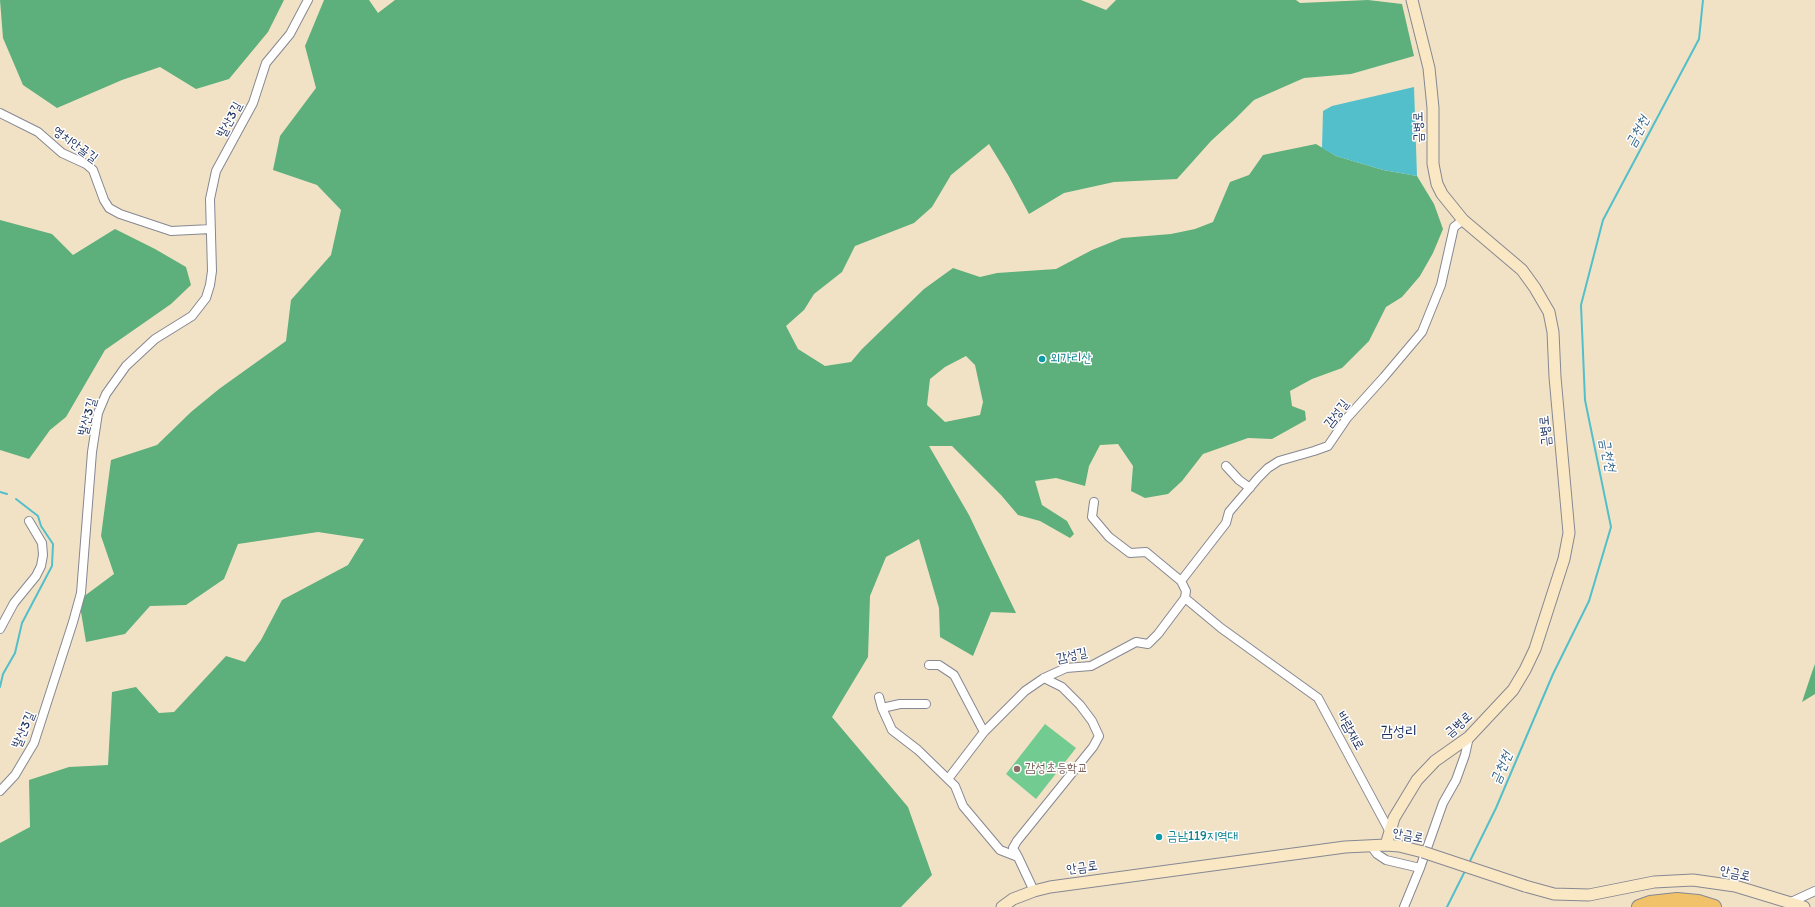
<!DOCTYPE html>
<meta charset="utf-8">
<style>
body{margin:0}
canvas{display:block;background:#f1e2c6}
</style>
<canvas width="1815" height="907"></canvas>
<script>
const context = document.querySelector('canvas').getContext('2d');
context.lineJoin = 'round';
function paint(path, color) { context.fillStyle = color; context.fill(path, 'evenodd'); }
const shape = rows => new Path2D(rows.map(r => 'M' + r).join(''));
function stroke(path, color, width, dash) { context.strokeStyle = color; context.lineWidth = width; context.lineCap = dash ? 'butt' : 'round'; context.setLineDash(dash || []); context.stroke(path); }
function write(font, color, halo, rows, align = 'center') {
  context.font = font + ' Itim,"Poor Story",sans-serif'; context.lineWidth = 3; context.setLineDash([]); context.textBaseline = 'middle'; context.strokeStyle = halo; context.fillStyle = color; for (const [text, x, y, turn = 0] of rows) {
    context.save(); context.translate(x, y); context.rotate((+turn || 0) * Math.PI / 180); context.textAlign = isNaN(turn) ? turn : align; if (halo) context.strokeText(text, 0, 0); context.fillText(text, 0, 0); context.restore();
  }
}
paint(shape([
 [1045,724,1076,748,1036,799,1006,774]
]), '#72cb91');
paint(shape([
 [0,0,284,0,268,32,229,79,196,89,160,67,122,80,57,108,23,85,3,38],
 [324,0,369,0,378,13,395,0,1081,0,1106,10,1116,0,1296,0,1300,3,1368,0,1402,4,1414,56,1351,74,1304,78,1254,100,1235,119,1211,141,1177,179,1114,182,1064,193,1029,214,1008,175,989,144,951,175,932,207,914,223,855,246,842,272,814,294,804,310,786,326,798,349,825,366,851,362,862,349,924,289,953,268,980,277,997,273,1056,269,1092,250,1122,238,1171,234,1195,229,1213,222,1230,182,1249,175,1263,155,1277,152,1316,144,1336,156,1383,170,1417,176,1434,204,1443,229,1433,253,1420,276,1402,297,1386,307,1369,341,1342,368,1312,379,1290,391,1292,406,1305,411,1306,420,1272,439,1248,438,1203,454,1182,481,1168,494,1145,498,1131,491,1133,466,1118,444,1100,445,1089,466,1085,486,1056,478,1035,481,1042,505,1067,521,1074,534,1070,538,1040,521,1018,515,1001,495,952,446,929,446,969,515,1016,613,991,612,973,656,940,637,939,608,919,539,886,557,870,596,868,657,832,717,908,807,932,875,901,907,0,907,0,843,30,827,29,780,69,767,108,765,112,692,136,687,159,713,174,712,226,656,245,662,261,640,282,600,348,565,364,539,318,532,238,544,224,579,186,605,150,606,125,634,86,642,79,600,114,574,101,536,111,460,157,445,191,412,219,389,286,341,291,300,331,255,341,210,317,185,273,170,280,136,316,88,305,46],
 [966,356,975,365,983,402,980,415,945,422,927,405,930,379,945,367],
 [0,220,52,234,73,255,115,229,155,249,186,267,191,285,171,304,105,350,66,417,50,430,29,459,0,450],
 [1815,664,1815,694,1802,702,1812,672]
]), '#5daf7b');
paint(shape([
 [1414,87,1417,176,1383,170,1336,156,1322,148,1323,111,1332,106]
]), '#52bfca');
stroke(shape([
 [0,492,7,494],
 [0,687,3,674,15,653,22,623,52,566,53,544,41,526,38,516,16,499],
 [1469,863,1496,808,1553,674,1589,601,1611,527,1585,400,1581,305,1603,220,1699,39,1703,0],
 [1447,907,1466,869]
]), '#52bfca', 2);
const street = shape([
 [0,113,38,132,62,153,86,164,93,170,104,200,109,208,120,214,171,231,211,229],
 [1226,466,1239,480,1250,488],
 [1094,502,1092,517,1109,537,1130,553,1146,552,1181,581],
 [1185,598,1221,628,1318,698,1390,832],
 [0,629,14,603,36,576,41,566,43,555,42,543,29,521],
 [929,665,939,665,954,675,984,732],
 [879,697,882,708,892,730,918,750,955,786,963,806,1000,850,1018,857,1034,891],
 [882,708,900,704,926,704],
 [948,779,984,732,1025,691,1044,678,1066,668,1091,666,1136,642,1148,644,1158,634,1185,598,1186,591,1181,581,1226,523,1229,512,1258,478,1268,468,1279,461,1314,451,1328,446,1347,418,1384,377,1422,332,1441,285,1454,227,1463,220],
 [0,791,15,775,34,743,73,622,81,593,92,452,98,413,106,394,126,366,155,339,192,316,206,298,210,285,212,271,210,199,216,171,253,103,266,63,290,34,308,0],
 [1371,846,1377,854,1386,860,1420,868,1404,907],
 [1018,857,1013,848,1017,841,1093,747,1099,736,1092,721,1080,705,1062,687,1044,678],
 [1420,868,1443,803,1456,780,1465,755,1469,737],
 [1789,903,1815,891]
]);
const secondary = shape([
 [1386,845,1394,818,1417,780,1435,761,1469,737,1513,690,1525,670,1535,649,1564,559,1569,533,1555,377,1553,332,1549,312,1535,288,1522,270,1463,220,1442,194,1437,184,1433,164,1433,108,1429,68,1412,0],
 [1525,886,1554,894,1589,895,1654,882,1693,880,1735,886,1804,907],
 [1002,907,1013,899,1034,891,1050,887,1345,847,1386,845,1399,846,1423,852]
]);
const highway = shape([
 [1639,907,1650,903,1677,900,1698,902,1714,907]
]);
stroke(street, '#868892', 10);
stroke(secondary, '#868892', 13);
stroke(highway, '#868892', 16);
stroke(street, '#fff', 8);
stroke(secondary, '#fae7c3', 11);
stroke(highway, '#f2c26a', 14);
const secondaryBridge = shape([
 [1423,852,1525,886]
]);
stroke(secondaryBridge, '#868892', 13, []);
stroke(secondaryBridge, '#fae7c3', 11);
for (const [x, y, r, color] of [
 [1042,359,4,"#0f9aa8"],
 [1017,769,4,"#8d6e63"],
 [1159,837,4,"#0f9aa8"]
]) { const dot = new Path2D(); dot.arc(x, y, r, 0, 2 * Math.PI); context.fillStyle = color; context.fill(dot); stroke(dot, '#fff', 1.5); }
write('13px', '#1b2f5e', '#fff', [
 ["발산3길",230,120,-62],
 ["금병로",1419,127,-91],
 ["영치안골길",75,145,36],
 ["감성길",1337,414,-53],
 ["발산3길",88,417,-75],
 ["금병로",1546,431,-95],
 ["감성길",1072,656,-13],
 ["금병로",1459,725,-41],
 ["발산3길",24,730,-67],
 ["바람재로",1350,731,61],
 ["안금로",1408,836,11],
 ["안금로",1082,868,-8],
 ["안금로",1735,874,13]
]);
write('13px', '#0d838f', '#fff', [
 ["외가리산",1050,359],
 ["금남119지역대",1167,837]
], 'left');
write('13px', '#785e54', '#fff', [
 ["감성초등학교",1025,769]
], 'left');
write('italic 14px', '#2e6184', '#fff', [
 ["금천천",1638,132,-62],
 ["금천천",1607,455,79],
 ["금천천",1502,768,-67]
]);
write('15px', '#1b2f5e', '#fff', [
 ["감성리",1399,732]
]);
</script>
